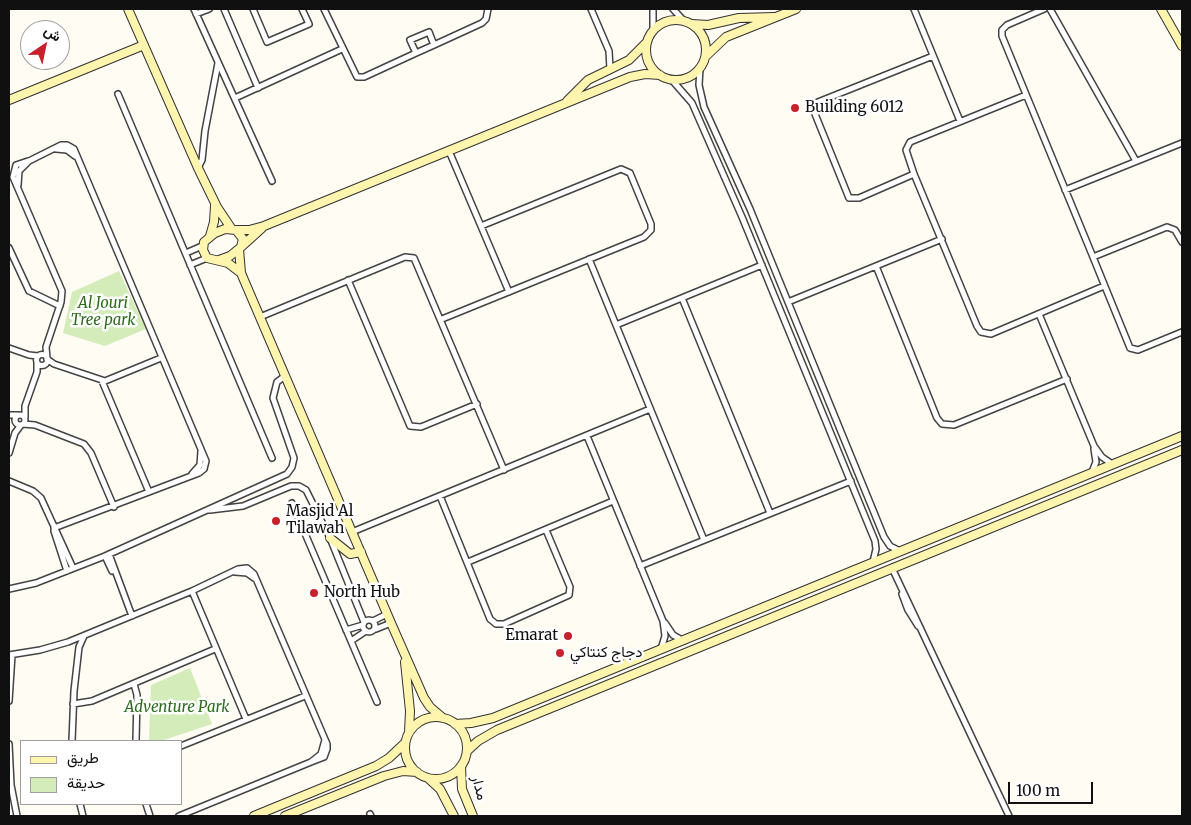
<!DOCTYPE html>
<meta charset="utf-8">
<style>
body{margin:0}
#map{position:relative;width:1191px;height:825px;overflow:hidden;background:#fffcf3;font-family:Merriweather,Vazirmatn,serif}
canvas{display:block}
.frame{position:absolute;inset:0;border:10px solid #101010;pointer-events:none}
.legend{position:absolute;left:20px;top:740px;width:162px;height:65px;box-sizing:border-box;background:#fff;border:1px solid #9f9f9f;margin:0;padding:6px 9px;list-style:none;font-size:15px;color:#101010}
.legend li{display:flex;align-items:center;gap:10px;height:25px}
.legend b{width:25px;border:1px solid #9f9f9f}
.north{position:absolute;left:20px;top:20px;width:50px;height:50px;box-sizing:border-box;background:#fff;border:1px solid #9f9f9f;border-radius:50%;rotate:34deg;font-size:14px;font-weight:700;line-height:20px;text-align:center;color:#101010}
.north::after{content:'';display:block;margin:auto;width:18px;height:22px;background:#c6212c;clip-path:polygon(50% 0,100% 100%,50% 72%,0 100%)}
.scale{position:absolute;left:1008px;top:782px;width:85px;height:22px;box-sizing:border-box;border:2px solid #101010;border-top:0;padding-left:6px;font-size:15px;line-height:18px;white-space:nowrap;color:#101010;-webkit-text-stroke:4px #fff;paint-order:stroke}
</style>
<div id="map">
<canvas width="1191" height="825"></canvas>
<div class="frame"></div>
<ul class="legend">
<li><b style="height:6px;background:#fff5ae"></b>طريق</li>
<li><b style="height:14px;background:#d4ecba"></b>حديقة</li>
</ul>
<div class="north">ش</div>
<div class="scale">100 m</div>
</div>
<script>
const context = document.querySelector('canvas').getContext('2d');
context.lineJoin = 'round';
function paint(path, color) { context.fillStyle = color; context.fill(path, 'evenodd'); }
const shape = rows => new Path2D(rows.map(r => 'M' + r).join(''));
function stroke(path, color, width, dash) { context.strokeStyle = color; context.lineWidth = width; context.lineCap = dash ? 'butt' : 'round'; context.setLineDash(dash || []); context.stroke(path); }
function write(font, color, halo, rows, align = 'center') {
  context.font = font + ' Merriweather,Vazirmatn,serif'; context.lineWidth = 5; context.setLineDash([]); context.textBaseline = 'middle'; context.strokeStyle = halo; context.fillStyle = color; for (const [text, x, y, turn = 0] of rows) {
    context.save(); context.translate(x, y); context.rotate((+turn || 0) * Math.PI / 180); context.textAlign = isNaN(turn) ? turn : align; if (halo) context.strokeText(text, 0, 0); context.fillText(text, 0, 0); context.restore();
  }
}
paint(shape([
 [119,271,146,329,105,346,63,333,72,292],
 [190,668,212,724,161,741,149,741,151,685]
]), '#d4ecba');
const street = shape([
 [194,9,272,181],
 [224,9,258,88],
 [253,9,267,42,309,24,302,9],
 [324,9,357,77,364,77,416,53],
 [591,9,609,51,610,69],
 [653,9,653,31],
 [673,9,684,21],
 [914,9,960,121],
 [1044,9,1007,25,1002,30,1002,36,1093,257],
 [1050,9,1136,161],
 [196,14,209,9],
 [434,45,429,32,410,40,416,53,434,45,482,23,486,19,488,9],
 [700,68,699,85,704,107,750,209,884,537,890,546,900,551],
 [671,79,692,103,742,217,875,541,876,549,873,562],
 [118,94,272,458],
 [1026,95,910,142,906,150,914,174,977,326,981,332,991,334,1104,286],
 [235,98,342,49],
 [56,149,67,150,75,156],
 [449,151,509,292],
 [28,161,16,165,13,177,62,291,61,302,46,347,47,358],
 [198,168,202,160,205,131,218,63],
 [914,174,859,198,849,198,813,109,818,102,933,56],
 [18,185,19,171,29,161,61,145,67,145,74,149,206,461,204,469,199,473,54,528],
 [1065,190,1182,143],
 [1182,242,1175,230,1167,227,1093,257,1130,348,1138,350,1182,332],
 [9,248,29,291,60,306],
 [186,253,202,246],
 [589,259,704,540],
 [190,265,207,258],
 [876,266,937,418,942,424,954,425,1067,379],
 [348,280,410,426,421,427,477,404],
 [682,298,770,513],
 [788,302,942,239],
 [1039,314,1094,446,1102,457,1112,464],
 [260,317,405,257,414,258,504,470],
 [442,319,644,237,651,230,651,224,630,173,621,169,481,226],
 [616,325,762,265],
 [9,348,29,355,38,356],
 '36.5 360a5.5 5.5 0 1 1 11 0a5.5 5.5 0 1 1-11 0Z',
 [47,359,54,364,105,381,161,358],
 [102,381,149,492],
 '15 420a5 5 0 1 1 10 0a5 5 0 1 1-10 0Z',
 [9,415,18,415],
 [25,417,25,406,37,372,37,363],
 [23,424,35,425,84,444,91,453,114,507],
 [587,436,663,621,665,636,661,649],
 [9,453,15,433,21,425],
 [1092,472,1096,462,1094,449],
 [192,474,200,465,201,451],
 [9,481,33,491,41,498,73,568],
 [440,496,490,619,496,624,504,624,569,595,570,587,546,530],
 [292,503,377,702],
 [210,510,243,506,291,486,299,486,306,490,330,538,364,622],
 [54,531,67,571],
 [352,532,650,409],
 [109,554,132,616],
 [105,556,112,571],
 [468,562,613,501],
 [640,566,851,481],
 [892,568,1009,816],
 [235,572,247,573,254,578],
 [9,589,36,583,105,556,287,474,292,467,294,458,273,398,277,382,285,376],
 [192,591,246,719],
 [902,594,908,610,918,626],
 '363 626a6 6 0 1 1 12 0a6 6 0 1 1-12 0Z',
 [373,621,387,614],
 [665,623,673,635,682,640],
 [376,629,391,623],
 [346,630,363,625],
 [351,641,366,631],
 [9,655,40,650,68,642,192,591,238,569,247,568,254,574,327,744,327,749,324,757,311,762],
 [134,684,137,695,136,741],
 [9,701,12,655],
 [73,704,92,701,215,649],
 [72,741,74,691,79,647,84,636],
 [9,744,11,785,17,816],
 [181,746,305,696],
 [80,804,83,816],
 [146,804,150,816],
 [370,814,371,816],
 [179,816,311,762,321,754,325,740]
]);
const secondary = shape([
 [128,9,198,168,217,207,231,228],
 [1161,9,1182,46],
 '646 50a30 30 0 1 1 60 0a30 30 0 1 1-60 0Z',
 [692,24,708,25,739,18,774,17],
 [706,56,726,37,796,9],
 [9,100,144,45],
 [567,101,588,80,629,60,647,42],
 [236,230,249,230,264,226,630,77,645,74,660,75],
 [210,236,214,222,215,205],
 [241,247,262,228],
 [239,249,241,273,391,623,424,698,430,707,443,718],
 [219,260,230,256,241,247,243,239,236,230,225,229,215,233,204,242,203,250,207,258,228,263,241,273],
 [330,538,350,554,361,552],
 [405,662,410,711,409,732],
 '405 748a31 31 0 1 1 62 0a31 31 0 1 1-62 0Z',
 [455,724,471,723,493,718,1182,436],
 [467,751,478,741,497,730,1182,450],
 [461,766,462,789,473,816],
 [428,778,440,789,454,816],
 [254,816,376,766,389,758,405,743],
 [285,816,384,776,403,771,417,772]
]);
stroke(street, '#434343', 8);
stroke(secondary, '#323232', 10);
stroke(street, '#fff', 5);
stroke(secondary, '#fff5ae', 8);
for (const [x, y, r, color] of [
 [795,108,5,"#c6212c"],
 [276,521,5,"#c6212c"],
 [314,593,5,"#c6212c"],
 [568,636,5,"#c6212c"],
 [560,653,5,"#c6212c"]
]) { const dot = new Path2D(); dot.arc(x, y, r, 0, 2 * Math.PI); context.fillStyle = color; context.fill(dot); stroke(dot, '#fff', 2); }
write('15px', '#101010', '#fff', [
 ["Building 6012",805,108],
 ["Masjid Al",286,512],
 ["Tilawah",286,529],
 ["North Hub",324,593],
 ["Emarat",558,636,"right"],
 ["دجاج كنتاكي",570,653]
], 'left');
write('italic 15px', '#2e6b1c', '#fff', [
 ["Al Jouri",103,304],
 ["Tree park",103,321],
 ["Adventure Park",177,708]
]);
write('15px', '#101010', '#fff', [
 ["مدار",479,788,76]
]);
</script>
